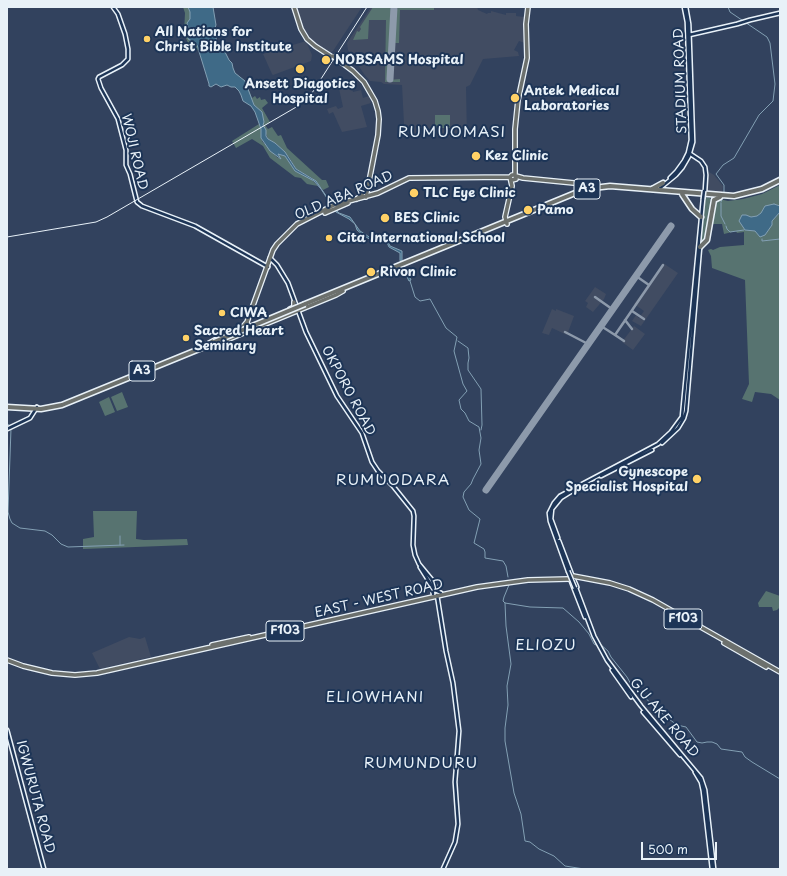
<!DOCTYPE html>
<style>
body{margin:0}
#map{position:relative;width:787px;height:876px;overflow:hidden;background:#32425e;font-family:"Playpen Sans",sans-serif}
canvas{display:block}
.frame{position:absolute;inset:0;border:8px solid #e8f1f8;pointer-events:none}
.scale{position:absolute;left:641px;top:842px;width:76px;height:18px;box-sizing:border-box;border:2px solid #e8f1f8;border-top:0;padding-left:5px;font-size:12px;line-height:14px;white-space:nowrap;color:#e8f1f8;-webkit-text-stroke:3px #1d3557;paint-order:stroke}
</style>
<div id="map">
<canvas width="787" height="876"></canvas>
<div class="frame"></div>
<div class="scale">500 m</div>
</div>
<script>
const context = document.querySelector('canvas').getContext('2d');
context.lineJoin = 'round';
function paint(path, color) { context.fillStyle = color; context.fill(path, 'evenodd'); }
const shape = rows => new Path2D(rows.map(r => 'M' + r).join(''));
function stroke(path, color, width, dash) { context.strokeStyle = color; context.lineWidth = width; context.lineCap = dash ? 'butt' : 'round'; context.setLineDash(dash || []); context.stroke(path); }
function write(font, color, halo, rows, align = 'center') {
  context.font = font + ' "Playpen Sans",sans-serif'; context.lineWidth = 4; context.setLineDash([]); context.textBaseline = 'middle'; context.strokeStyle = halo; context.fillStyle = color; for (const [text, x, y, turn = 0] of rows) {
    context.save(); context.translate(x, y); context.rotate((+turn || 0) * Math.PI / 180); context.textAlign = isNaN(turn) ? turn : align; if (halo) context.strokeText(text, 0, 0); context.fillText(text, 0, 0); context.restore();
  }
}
paint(shape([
 [297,7,362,7,333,51,330,53,319,46,309,37,302,25],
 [371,7,477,7,478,10,487,14,488,13,491,13,491,11,506,15,506,13,516,13,516,16,524,17,525,43,519,41,514,50,518,52,519,56,483,59,470,85,466,87,467,137,413,136,404,124,402,85,384,84,381,82,370,81,364,74,348,50,347,43],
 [306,41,312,55,311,61,273,75,272,74,263,54],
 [338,84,351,84,353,92,361,90,363,98,369,96,371,103,361,106,367,127,342,132,333,112,329,114,327,109,336,106,338,109,343,107],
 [709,172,714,175,723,186,722,193,707,191],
 [663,263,678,273,641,326,632,321,636,315,639,318,644,311,634,304],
 [595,287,606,294,604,299,593,312,586,307,588,303,585,301],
 [552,309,556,311,556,309,574,316,567,335,552,328,549,335,542,333],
 [634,326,645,334,633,350,622,342],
 [129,637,140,639,145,637,151,657,100,669,92,653]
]), '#414c62');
paint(shape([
 [183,7,188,7,190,12,193,30,191,41,197,45,198,51,195,47,192,46,190,48,184,33,185,13],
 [373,7,390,7,392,11,388,80,400,79,400,82,385,82,386,20,369,20,368,39,353,40,357,31,359,32,361,29,360,27],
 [398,7,434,7,434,10,400,10,399,43,394,43,396,12],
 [233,68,235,73,245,81,252,98,255,96,257,99,260,97,261,100,265,99,268,103,262,108,270,122,265,125,268,129,272,127,278,136,281,135,287,148,322,180,326,180,329,187,323,190,312,178,296,169,289,157,275,143,268,139,258,111,237,79],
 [435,115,450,115,450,128,435,128],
 [259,124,261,129,262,141,271,151,278,158,280,157,278,154,285,156,295,171,311,179,318,186,307,184,301,178,295,177,270,158,263,146,252,139,236,148,232,141],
 [780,185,780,400,771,394,755,392,752,402,742,399,749,384,745,280,712,268,711,256,708,250,711,249,713,250,720,247,744,245,744,232,737,233,736,231,724,234,722,224,711,224,715,201,719,199,728,201,743,199,762,194],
 [705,197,710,198,711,200,706,238,703,240,701,240],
 [122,392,128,407,117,411,111,397],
 [109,397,115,412,105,416,99,402],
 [93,511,137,511,136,539,144,540,187,539,188,545,83,549,83,539,94,537],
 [766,591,780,596,780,607,777,610,773,611,772,607,759,607,758,603]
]), '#577370');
const water = shape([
 [188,7,213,7,216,25,214,30,218,46,223,48,229,60,232,63,233,68,235,73,245,81,254,105,262,112,264,122,263,125,266,130,266,136,268,139,275,143,285,152,296,169,316,181,335,209,339,213,350,217,360,231,374,240,376,240,381,235,383,235,386,237,390,246,402,251,402,261,411,280,409,281,403,269,400,260,400,253,389,247,385,238,382,237,378,241,374,242,363,235,357,230,355,224,349,219,336,212,321,189,314,181,295,171,285,156,278,154,281,159,270,151,261,138,261,129,255,112,251,106,243,101,241,95,239,91,235,87,231,87,227,85,221,87,216,84,211,87,209,86,209,84,197,45,194,42,188,39,189,34,193,30,192,29,188,27,187,23,190,19,190,12,188,7],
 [774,204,780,206,780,212,772,221,772,225,765,235,760,237,755,231,745,230,739,221,742,215,746,215,751,217,757,216,761,213,765,206,774,204]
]);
paint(water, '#3f6a87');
stroke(water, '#83a0b4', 1);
stroke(shape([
 [724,193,724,185,716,174,723,165,734,158,759,115,773,101,775,84,770,43,767,37,730,12,728,7],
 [721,202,722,199],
 [721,203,721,216,725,224],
 [726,226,727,229,730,232,744,230],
 [762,239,762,241,780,239],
 [410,281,415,297,420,301,430,299,446,328,457,337,454,351,455,355,463,384,467,391,459,400,461,409,465,413,469,421,479,427,481,438,479,450,481,464,473,479,471,484,464,492,463,497,469,510,480,519,474,543,484,549,485,552,485,558,503,561,506,566,508,577],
 [458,341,468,348,469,358,468,363,468,370,481,389,482,425,481,430],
 [7,424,9,425],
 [11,429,8,512,10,519,12,523,20,528,45,531,52,535,61,544,68,547,124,545],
 [120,536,120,545],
 [509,585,504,597,503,601,505,603,530,607,563,608,579,622,589,634,594,644,596,645],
 [505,603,506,626,511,664,507,686,508,705,505,728,505,741,514,793,521,814,525,841,530,842,539,849,554,856,565,866,584,869],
 [600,644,608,651,611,657,627,677,632,686,665,716,677,725,686,727,697,742,702,743,707,742,712,742,717,744,721,749,742,752,745,757,752,762,780,779]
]), '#83a0b4', 1);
stroke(shape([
 [636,276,649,285],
 [595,297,612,309],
 [632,311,644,319],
 [625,320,632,329],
 [601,326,615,335,663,265],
 [565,332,588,344],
 [615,335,624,341]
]), '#8d9aab', 2.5);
stroke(shape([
 [390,79,394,7],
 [486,490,671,226]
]), '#8d9aab', 7);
const secondary = shape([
 [113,7,118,14,125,34,128,49,128,59,122,65,99,77,98,79,101,88,118,119,126,150,126,165,130,174,137,202,142,206,195,226,268,267],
 [689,35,737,24,750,20,780,13],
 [689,153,701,161,705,167,706,175,705,191],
 [670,178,676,172,684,161,688,153,691,140,687,22,684,7],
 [659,189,676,175,682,168,689,156,693,142,689,24,686,7],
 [270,258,277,265,288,283,306,332,337,396,362,433,372,462,378,471,393,486,413,511,414,516,413,545,415,555,419,564,433,581,437,591,441,593],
 [7,429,30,418,37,407],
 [662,443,678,428,684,418,686,411,700,247],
 [601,476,652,450],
 [558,538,551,519,552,509,561,498,577,488],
 [559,541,572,575],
 [420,567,432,586,433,594],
 [568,571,550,521,549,513,554,503,560,496,573,489,658,444,671,432,682,417,703,199],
 [574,580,577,587],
 [571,581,585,617],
 [576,588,594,636,607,660,641,706,701,778,705,790,714,869],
 [437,595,446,651,453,683,459,731,455,782,458,824,455,842,443,869],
 [612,670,631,697],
 [643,712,680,755],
 [7,730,44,869],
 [695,772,701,782,703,791,712,869]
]);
const primary = shape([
 [294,7,301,29,307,39,315,46,332,57],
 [337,59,353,71,364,82,375,101,378,111,379,119,378,135,366,197],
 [515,175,515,129,518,100,527,58,526,24,528,7],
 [516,176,523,178,584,184,596,187],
 [357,199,365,191],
 [325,213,348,203],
 [507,224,505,217,512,186,510,177,512,175,515,175,516,179,512,180],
 [290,309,294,307,294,302],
 [241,329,247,322],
 [252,330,248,326,247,322,273,250,277,244,297,224,334,205,378,193,409,178,510,177],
 [204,346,215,340],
 [212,346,336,295,343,291],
 [573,576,610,583,629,589,653,600,780,672],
 [724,643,766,667],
 [212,645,249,637],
 [7,660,23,666,52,673,75,675,97,673,477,587,528,580,569,579]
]);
const highway = shape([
 [652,189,663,183],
 [682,194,692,209,701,217],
 [700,247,707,240,714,200,720,197],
 [305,304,585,189,610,186,734,196,762,189,780,180],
 [7,407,41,409,62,405,214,343]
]);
stroke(secondary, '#e8f1f8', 5.5);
stroke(primary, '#e8f1f8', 6);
stroke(highway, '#e8f1f8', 7);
stroke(secondary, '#1d3557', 2.5);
stroke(primary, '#6c706d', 3.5);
stroke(highway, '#6c706d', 4);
stroke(shape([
 [7,237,96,222,107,217,298,106,312,93,367,7]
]), '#e8f1f8', 1);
const secondaryBridge = shape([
 [703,199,704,191],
 [568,571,575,588]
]);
const primaryBridge = shape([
 [333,56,337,59]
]);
const highwayBridge = shape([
 [214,342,305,304]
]);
stroke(secondaryBridge, '#e8f1f8', 5.5, []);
stroke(primaryBridge, '#e8f1f8', 6, []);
stroke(highwayBridge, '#e8f1f8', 7, []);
stroke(secondaryBridge, '#1d3557', 2.5);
stroke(primaryBridge, '#6c706d', 3.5);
stroke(highwayBridge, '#6c706d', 4);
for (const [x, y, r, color] of [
 [147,39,4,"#ffd166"],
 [326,60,5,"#ffd166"],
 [300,69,5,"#ffd166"],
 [515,98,5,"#ffd166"],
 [476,156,5,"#ffd166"],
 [414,193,5,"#ffd166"],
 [528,210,5,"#ffd166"],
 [385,218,5,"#ffd166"],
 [329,238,4,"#ffd166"],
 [371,272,5,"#ffd166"],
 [222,313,4,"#ffd166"],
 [186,338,4,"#ffd166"],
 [697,479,5,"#ffd166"]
]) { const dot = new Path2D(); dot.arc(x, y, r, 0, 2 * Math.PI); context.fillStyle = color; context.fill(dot); stroke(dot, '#1d3557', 1.5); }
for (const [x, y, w] of [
 [587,189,26],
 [142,371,26],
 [683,619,38],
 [285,631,38]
]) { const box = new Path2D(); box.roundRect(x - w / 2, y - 10, w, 20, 3); context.fillStyle = '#1d3557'; context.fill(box); stroke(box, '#e8f1f8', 1); }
write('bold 12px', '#e8f1f8', null, [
 ["A3",587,189],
 ["A3",142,371],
 ["F103",683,619],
 ["F103",285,631]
]);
write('bold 13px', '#e8f1f8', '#1d3557', [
 ["All Nations for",155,32],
 ["Christ Bible Institute",155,47],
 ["NOBSAMS Hospital",335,60],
 ["Ansett Diagotics",300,84,"center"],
 ["Hospital",300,99,"center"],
 ["Antek Medical",524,91],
 ["Laboratories",524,106],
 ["Kez Clinic",485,156],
 ["TLC Eye Clinic",423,193],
 ["Pamo",537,210],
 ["BES Clinic",394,218],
 ["Cita International School",337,238],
 ["Rivon Clinic",380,272],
 ["CIWA",230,313],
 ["Sacred Heart",194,331],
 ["Seminary",194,346],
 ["Gynescope",688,472,"right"],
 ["Specialist Hospital",688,487,"right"]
], 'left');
write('13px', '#e8f1f8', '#1d3557', [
 ["STADIUM ROAD",681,81,-92],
 ["WOJI ROAD",134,152,77],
 ["OLD ABA ROAD",344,196,-23],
 ["OKPORO ROAD",348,391,62],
 ["EAST - WEST ROAD",379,599,-13],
 ["G.U AKE ROAD",664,718,50],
 ["IGWURUTA ROAD",35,797,75]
]);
context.letterSpacing = '1px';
write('15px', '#e8f1f8', '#1d3557', [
 ["RUMUOMASI",452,133],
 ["RUMUODARA",393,481],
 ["ELIOZU",546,646],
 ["ELIOWHANI",375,698],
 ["RUMUNDURU",421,764]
]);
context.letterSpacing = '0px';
</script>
